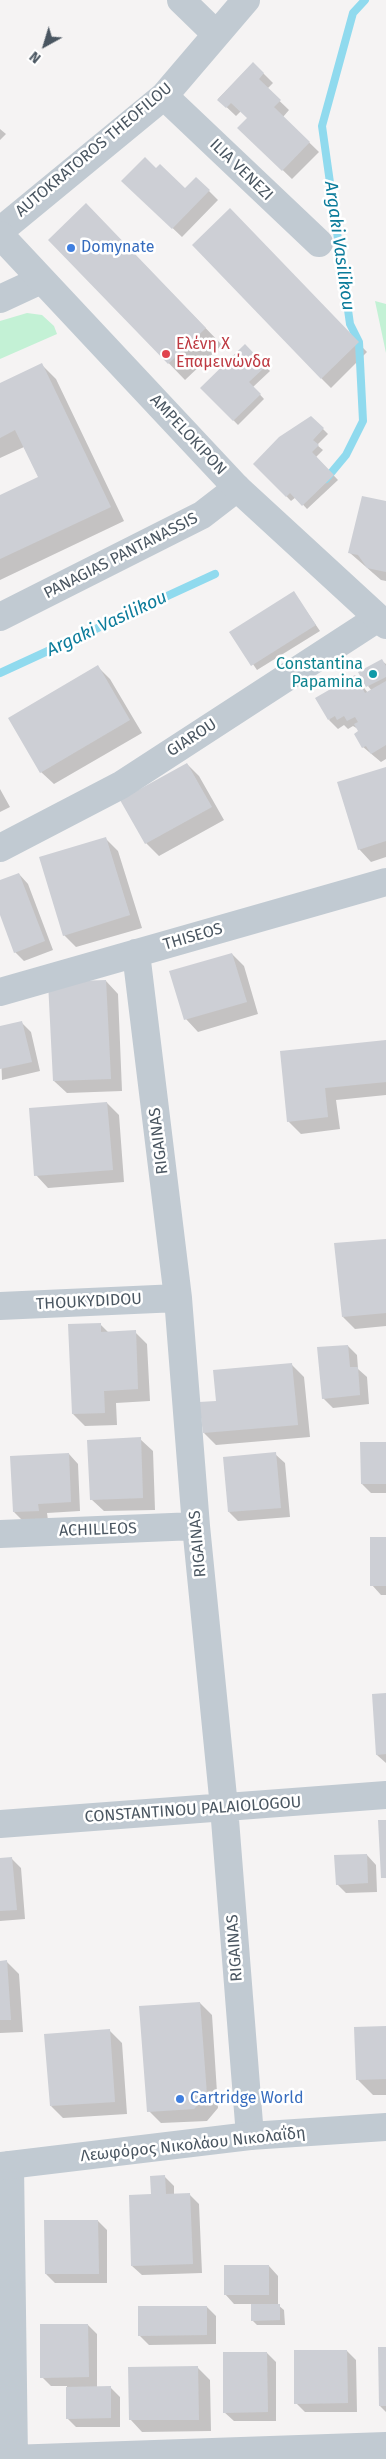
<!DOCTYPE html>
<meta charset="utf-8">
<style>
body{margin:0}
#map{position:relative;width:386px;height:2459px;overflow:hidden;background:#f5f3f3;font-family:"Fira Sans",sans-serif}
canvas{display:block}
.north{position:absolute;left:20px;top:20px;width:50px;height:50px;-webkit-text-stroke:4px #fff;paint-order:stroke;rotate:219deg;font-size:14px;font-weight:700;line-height:20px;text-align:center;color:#4a5661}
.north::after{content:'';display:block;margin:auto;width:18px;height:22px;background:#4a5661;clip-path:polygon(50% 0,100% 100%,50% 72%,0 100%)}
</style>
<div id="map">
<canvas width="386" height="2459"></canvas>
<div class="north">N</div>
</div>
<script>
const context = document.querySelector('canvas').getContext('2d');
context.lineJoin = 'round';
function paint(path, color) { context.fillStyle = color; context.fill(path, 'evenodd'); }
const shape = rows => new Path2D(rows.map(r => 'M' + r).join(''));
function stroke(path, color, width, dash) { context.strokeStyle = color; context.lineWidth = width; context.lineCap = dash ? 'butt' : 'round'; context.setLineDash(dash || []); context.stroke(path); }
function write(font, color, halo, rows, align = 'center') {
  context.font = font + ' "Fira Sans",sans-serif'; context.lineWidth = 5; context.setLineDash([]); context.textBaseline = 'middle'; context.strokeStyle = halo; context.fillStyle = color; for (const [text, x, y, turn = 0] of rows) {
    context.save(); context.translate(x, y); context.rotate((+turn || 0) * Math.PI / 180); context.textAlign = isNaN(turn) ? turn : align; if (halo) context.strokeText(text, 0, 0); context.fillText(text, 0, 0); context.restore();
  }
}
paint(shape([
 [375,301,386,304,386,353],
 [27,313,42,315,54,326,57,334,0,359,0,321]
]), '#c3f1d5');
paint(shape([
 [253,63,273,83,267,89,289,110,283,117,319,152,292,179,239,128,248,118,241,111,236,116,218,99],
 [0,129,6,134,0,140],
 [157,170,185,190,209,191,218,200,182,237,123,181],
 [230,210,367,352,331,388,322,379],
 [103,222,222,345,185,380,50,240],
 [245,346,270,371,253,387,264,399,238,425,202,388],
 [42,365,56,379,124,521,0,580,0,496,39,478,24,447,0,458,0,385],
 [311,417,328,434,317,445,323,450,316,457,338,480,307,509,296,497,291,501,255,464],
 [386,503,386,581,381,580,350,553],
 [294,593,320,631,257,670,231,632],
 [382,661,386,664,386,759,381,762,363,747,358,729,353,726,348,729,344,725,338,729,329,720,355,676,368,693,372,691,368,686],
 [98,667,110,679,142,733,54,784,41,772],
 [187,764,199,776,224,820,159,856,146,843,122,800],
 [386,768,386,857,371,862,359,849],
 [0,789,10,807,0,812],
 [106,839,118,851,142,928,76,947,64,935],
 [19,874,28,884,53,950,24,961,15,952,0,912,0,881],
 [232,954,244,966,258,1014,198,1032,186,1019],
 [106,981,118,994,122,1091,67,1093,54,1081],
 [22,1023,31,1032,40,1071,2,1080,0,1028],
 [386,1041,386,1095,336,1100,340,1129,301,1134,288,1121,281,1052],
 [107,1103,119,1115,124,1182,48,1188,36,1175],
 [386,1240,386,1326,355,1329,343,1317],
 [100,1324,109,1333,135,1332,147,1344,150,1401,116,1403,117,1425,85,1426,73,1414],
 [348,1346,357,1355,358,1369,367,1377,369,1404,333,1408,323,1398],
 [292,1365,304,1377,310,1437,216,1445,204,1433,217,1402],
 [140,1439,153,1451,155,1510,104,1511,91,1499],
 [386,1443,386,1493,371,1493,362,1484],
 [69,1454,78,1464,80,1511,47,1513,48,1520,23,1521,14,1512],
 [275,1454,285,1463,290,1517,238,1521,229,1512],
 [386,1538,386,1595,381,1595,372,1585],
 [386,1695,386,1763,377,1755],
 [367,1855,376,1865,377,1892,346,1893,337,1884],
 [12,1859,21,1868,25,1919,0,1921,0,1860],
 [0,1962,7,1962,19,1974,23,2032,0,2033],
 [200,2003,212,2015,218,2108,207,2121,161,2123,149,2111],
 [386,2028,386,2095,373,2095,357,2079],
 [109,2030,122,2043,127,2114,63,2118,51,2106],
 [165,2177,174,2186,174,2195,190,2195,199,2204,202,2273,142,2275,132,2266,152,2195],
 [98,2221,107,2230,107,2283,55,2283,46,2274],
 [269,2266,278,2276,278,2305,284,2310,285,2325,257,2325,252,2320,252,2304,234,2304,225,2294],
 [207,2307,216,2316,216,2344,149,2345,139,2335],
 [88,2325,97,2334,97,2388,111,2388,120,2397,120,2427,76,2427,67,2418,67,2386,51,2386,42,2377],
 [386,2348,386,2412,380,2406],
 [347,2351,356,2360,357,2412,305,2412,296,2403],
 [267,2353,276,2362,276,2421,234,2421,224,2412],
 [198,2368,210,2380,211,2431,142,2432,130,2419]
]), '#0003');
stroke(shape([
 [326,479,346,455,363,421,359,342,350,324,322,126,353,13,365,0],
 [0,673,215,574]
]), '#90daee', 8);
paint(shape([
 [253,62,264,73,259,79,281,100,274,107,310,142,282,171,237,128,247,118,231,103,226,108,217,100],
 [145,157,156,168,160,164,185,188,196,177,210,190,172,229,121,181],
 [86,203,206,328,168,364,48,240],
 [230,208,359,342,321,379,192,245],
 [245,344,266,366,249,382,261,394,233,421,200,388],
 [42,363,111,507,0,559,0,495,38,477,15,430,0,438,0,383],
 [311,416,324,428,313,440,319,445,312,452,334,475,302,506,290,493,286,497,253,464,279,437],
 [362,496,386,501,386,572,367,568,358,555,348,553],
 [294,591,316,625,251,666,229,632],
 [382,659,386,666,386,677,366,687,358,672],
 [98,665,130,720,40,773,8,718],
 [355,675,365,693,386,681,386,745,371,754,366,746,362,748,354,734,358,731,354,724,358,722,355,717,347,721,344,716,337,720,335,716,328,720,315,698],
 [187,763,212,807,145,844,120,800],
 [386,767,386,841,358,850,337,782],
 [106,837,130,915,63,936,39,857],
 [19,873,45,941,14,953,0,915,0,880],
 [232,953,247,1002,184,1020,169,971],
 [106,980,111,1079,53,1081,48,982],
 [22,1021,32,1062,0,1069,0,1026],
 [386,1040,386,1082,325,1088,328,1117,287,1122,280,1051],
 [107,1102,113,1170,34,1176,29,1108],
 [386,1239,386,1313,342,1317,334,1243],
 [101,1323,101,1332,136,1330,138,1389,104,1391,105,1413,72,1414,68,1324],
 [348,1345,350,1367,358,1367,360,1395,322,1399,317,1347],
 [292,1363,298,1425,203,1433,199,1402,216,1401,213,1370],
 [141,1437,143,1498,90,1500,87,1440],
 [360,1442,386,1442,386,1484,361,1484],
 [276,1452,281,1508,228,1512,223,1457],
 [69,1453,71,1502,38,1504,39,1511,13,1512,10,1456],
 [370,1537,386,1537,386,1586,370,1586],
 [386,1693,386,1754,376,1755,372,1694],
 [378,1820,386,1820,386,1878,381,1878],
 [367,1854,368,1883,336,1885,334,1855],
 [12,1857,17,1910,0,1911,0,1858],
 [7,1960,11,2020,0,2020,0,1961],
 [200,2002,207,2095,194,2109,147,2112,139,2006],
 [386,2026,386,2079,356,2080,354,2027],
 [110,2029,115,2102,50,2106,44,2034],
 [165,2175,166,2194,190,2193,193,2264,131,2266,129,2195,151,2194,150,2176],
 [44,2220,98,2220,99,2274,45,2274],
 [224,2265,269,2265,269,2295,224,2295],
 [251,2304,280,2304,280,2320,251,2321],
 [138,2306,207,2306,207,2335,138,2336],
 [40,2324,88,2324,89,2377,40,2378],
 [378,2347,386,2347,386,2406,379,2406],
 [294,2350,347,2350,348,2403,294,2404],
 [223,2352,267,2352,268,2412,223,2413],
 [198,2366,199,2420,129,2420,128,2367],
 [111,2386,111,2418,66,2419,66,2387]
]), '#cdcfd5');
stroke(shape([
 [181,0,216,34],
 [164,96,319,243],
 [0,231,164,96,246,0],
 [0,299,41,280],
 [0,617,202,515,237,488],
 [0,848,121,785,378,618],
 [136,953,178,1298,196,1526,224,1807,250,2136],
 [0,992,386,882],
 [0,1306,178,1298],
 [0,1534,196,1526],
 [0,1824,386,1795],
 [10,2165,14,2459],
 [10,2459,386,2446]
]), '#c1cad2', 28);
stroke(shape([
 [0,235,237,488,386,625],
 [0,2166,250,2136,386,2127]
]), '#c1cad2', 28);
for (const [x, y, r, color] of [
 [71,248,5,"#3f7fe0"],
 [166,354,5,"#e0444e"],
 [373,674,5,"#0f9aa8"],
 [180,2099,5,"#3f7fe0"]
]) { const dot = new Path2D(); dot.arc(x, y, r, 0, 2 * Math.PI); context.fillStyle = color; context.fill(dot); stroke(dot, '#fff', 2); }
write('16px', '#4a5661', '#fff', [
 ["AUTOKRATOROS THEOFILOU",94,150,-40],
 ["ILIA VENEZI",241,170,44],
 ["AMPELOKIPON",188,435,47],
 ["PANAGIAS PANTANASSIS",121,556,-27],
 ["GIAROU",192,738,-33],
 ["THISEOS",193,937,-16],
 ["RIGAINAS",159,1141,-97],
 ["THOUKYDIDOU",89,1302,-3],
 ["ACHILLEOS",98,1530,-2],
 ["RIGAINAS",198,1544,-95],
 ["CONSTANTINOU PALAIOLOGOU",193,1810,-4],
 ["RIGAINAS",235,1948,-94],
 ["Λεωφόρος Νικολάου Νικολαΐδη",193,2145,-6]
]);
write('16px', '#366cbe', '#fff', [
 ["Domynate",81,248],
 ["Cartridge World",190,2099]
], 'left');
write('16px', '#be3a42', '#fff', [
 ["Ελένη Χ",176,345],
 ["Επαμεινώνδα",176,363]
], 'left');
write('16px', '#0d838f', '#fff', [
 ["Constantina",363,665],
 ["Papamina",363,683]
], 'right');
write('italic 18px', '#0c7c9b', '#fff', [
 ["Argaki Vasilikou",339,246,82],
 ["Argaki Vasilikou",107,624,-25]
]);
</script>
